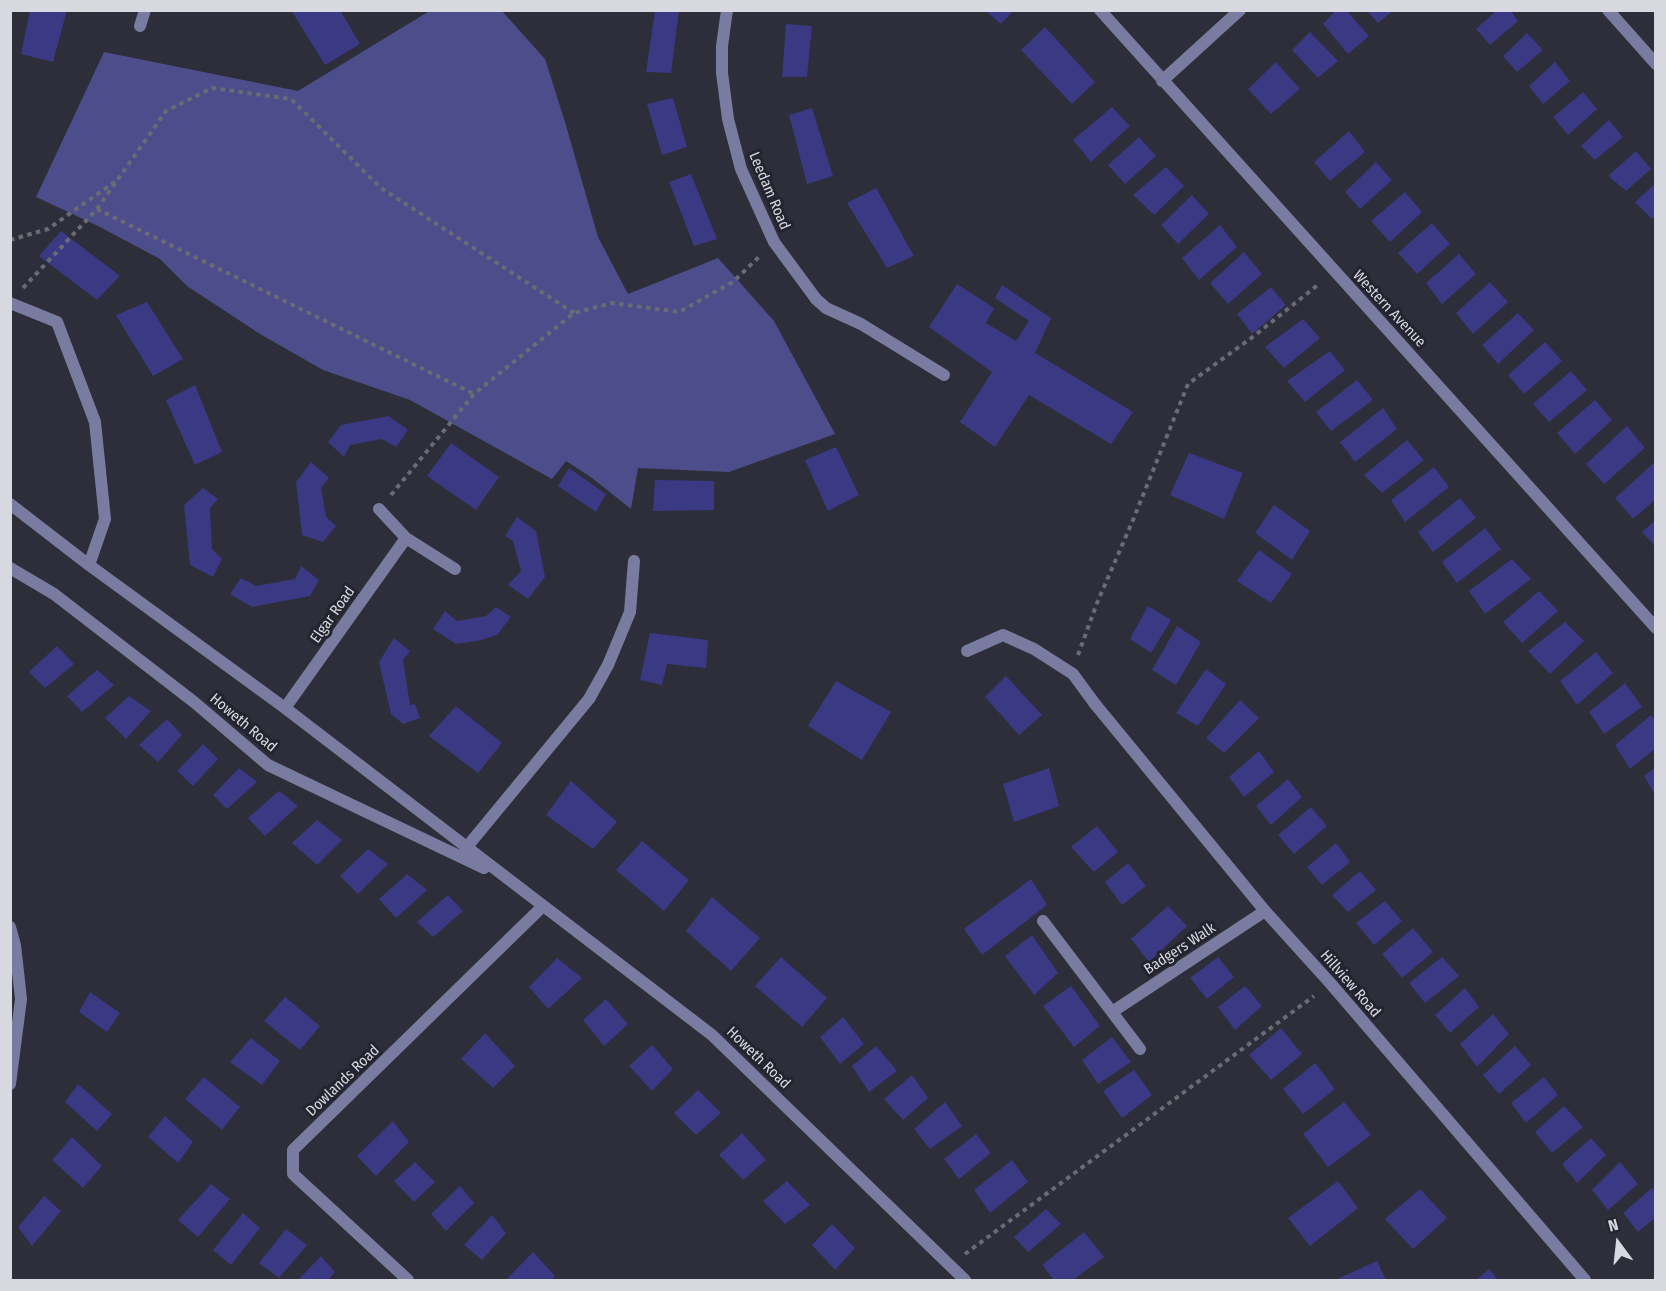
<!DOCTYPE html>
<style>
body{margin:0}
#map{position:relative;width:1666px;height:1291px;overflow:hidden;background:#2d2e39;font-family:"Fira Sans Condensed",sans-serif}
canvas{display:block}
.frame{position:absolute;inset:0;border:12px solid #d8d9e0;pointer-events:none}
.north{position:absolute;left:1588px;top:1213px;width:60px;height:60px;-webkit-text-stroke:4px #23242f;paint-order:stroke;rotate:345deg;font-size:16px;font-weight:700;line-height:24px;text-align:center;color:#d8d9e0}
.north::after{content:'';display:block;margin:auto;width:21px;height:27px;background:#d8d9e0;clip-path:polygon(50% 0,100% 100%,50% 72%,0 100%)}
</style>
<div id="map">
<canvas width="1666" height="1291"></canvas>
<div class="frame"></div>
<div class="north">N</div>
</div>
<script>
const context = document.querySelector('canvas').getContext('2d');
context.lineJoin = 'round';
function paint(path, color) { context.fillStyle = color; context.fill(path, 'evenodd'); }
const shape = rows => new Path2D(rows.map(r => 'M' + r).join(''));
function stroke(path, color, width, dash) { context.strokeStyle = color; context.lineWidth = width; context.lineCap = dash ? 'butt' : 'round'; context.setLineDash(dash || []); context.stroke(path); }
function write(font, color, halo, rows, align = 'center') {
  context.font = font + ' "Fira Sans Condensed",sans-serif'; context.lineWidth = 6; context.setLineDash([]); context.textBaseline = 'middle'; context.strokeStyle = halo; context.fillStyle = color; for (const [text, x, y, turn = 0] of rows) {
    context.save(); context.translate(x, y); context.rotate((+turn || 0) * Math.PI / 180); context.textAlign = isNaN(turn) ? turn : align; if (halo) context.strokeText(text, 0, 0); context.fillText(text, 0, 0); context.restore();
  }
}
paint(shape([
 [431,10,502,11,545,59,565,122,598,237,628,294,718,258,774,321,835,434,729,472,638,468,631,509,592,478,566,461,552,479,410,400,323,370,260,334,187,286,160,259,98,226,36,197,104,52,298,91]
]), '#4c4d8a');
paint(shape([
 [30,10,67,10,53,62,21,54],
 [291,10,340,10,360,44,325,65],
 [655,10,679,10,671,73,646,72],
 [985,10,1014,10,1001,24],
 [1336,10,1346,10,1369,36,1348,54,1323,24],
 [1366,10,1394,10,1378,23],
 [1497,10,1510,10,1518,21,1490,45,1476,29],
 [786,24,812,26,807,77,782,77],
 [1045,27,1095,82,1072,104,1021,50],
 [1310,32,1338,61,1318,78,1292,50],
 [1527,33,1543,50,1517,72,1503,56],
 [1276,62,1300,89,1271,114,1248,89],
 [1555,62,1570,81,1543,104,1529,86],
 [1583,92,1597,109,1568,135,1553,117],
 [673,98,687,147,662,155,647,104],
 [1112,107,1130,126,1091,162,1073,140],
 [812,108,833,176,807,184,789,115],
 [1609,120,1623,137,1595,160,1581,146],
 [1349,131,1365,152,1330,181,1314,162],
 [1139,137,1156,156,1125,184,1108,165],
 [1636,151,1651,169,1626,191,1608,176],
 [1376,162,1392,180,1360,209,1345,192],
 [1166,167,1184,186,1154,215,1133,195],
 [691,174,717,239,694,246,669,182],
 [1656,183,1656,215,1652,219,1635,202],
 [876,188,914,256,887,268,847,203],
 [1405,192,1422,212,1390,242,1371,221],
 [1192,195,1209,214,1178,244,1161,225],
 [1432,223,1450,244,1417,274,1398,253],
 [1220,225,1237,247,1199,280,1182,258],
 [61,231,120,276,97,300,39,256],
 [1244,252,1262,274,1228,304,1210,283],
 [1459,254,1476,274,1442,304,1426,283],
 [1490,282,1508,302,1473,334,1456,313],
 [957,284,994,308,986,323,1016,341,1029,321,995,298,1002,285,1051,318,1035,353,1133,412,1111,444,1029,395,995,447,960,422,992,372,929,327],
 [1271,287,1286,305,1252,334,1237,314],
 [147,302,183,359,153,376,116,315],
 [1518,313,1534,330,1498,364,1482,345],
 [1303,319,1320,338,1284,368,1265,347],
 [1545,342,1562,361,1524,394,1508,375],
 [1330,351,1345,370,1305,402,1287,381],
 [1571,371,1587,390,1549,422,1533,404],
 [1357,380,1373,400,1331,431,1316,412],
 [195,385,222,452,195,465,166,400],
 [1595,400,1612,420,1575,454,1557,433],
 [1383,408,1397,429,1355,462,1340,442],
 [389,416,408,430,396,447,382,439,350,445,344,457,328,442,341,425],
 [1627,426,1645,448,1604,484,1586,464],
 [1407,440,1424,460,1382,493,1364,475],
 [451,443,499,477,476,510,427,476],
 [836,447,859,495,828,511,805,460],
 [1189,453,1243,473,1224,519,1170,495],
 [1656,461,1656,499,1633,519,1615,498],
 [311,462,329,478,321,488,326,517,336,526,323,542,302,535,296,482],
 [1434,467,1449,487,1405,522,1391,500],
 [569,468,606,494,596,512,558,486],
 [655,480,714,481,714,510,653,511],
 [203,488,218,499,210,508,212,549,222,559,213,577,190,565,184,505],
 [1460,498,1476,518,1433,552,1418,532],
 [1274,505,1310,531,1292,560,1255,533],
 [517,517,536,531,545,577,528,599,508,585,521,571,513,541,505,536],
 [1656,520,1656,547,1642,532],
 [1485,528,1501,549,1457,583,1442,562],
 [1259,550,1292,574,1271,603,1237,581],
 [1512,559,1531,579,1485,614,1469,591],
 [301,566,319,580,310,596,252,607,230,594,241,578,256,586,295,579],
 [1539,591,1558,611,1522,643,1503,622],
 [1148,606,1171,620,1151,653,1130,639],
 [496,607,511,617,497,635,477,641,456,644,433,629,445,611,457,621,486,616],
 [1565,622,1584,641,1550,674,1528,651],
 [1177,626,1201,642,1176,685,1152,670],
 [650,633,708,640,706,668,667,664,662,685,640,680],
 [394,638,410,651,403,660,410,705,415,704,420,718,403,724,391,714,379,662],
 [57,646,74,664,45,688,29,672],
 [1596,652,1613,673,1577,705,1560,681],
 [1206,669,1226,684,1198,726,1176,713],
 [97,670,114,685,82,712,67,696],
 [1006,676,1042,715,1019,735,985,697],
 [836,681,891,712,862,760,808,726],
 [1625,683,1642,707,1604,734,1589,712],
 [129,696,151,711,126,739,105,718],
 [1240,700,1259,718,1224,753,1206,738],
 [456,706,502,743,478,773,429,736],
 [1651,715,1656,721,1656,748,1630,769,1615,745],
 [167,719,182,735,158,762,139,745],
 [203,744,218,759,193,786,177,771],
 [1259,751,1274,772,1244,797,1229,777],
 [1656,767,1656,796,1644,776],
 [239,768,257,782,227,809,213,795],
 [1049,768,1059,806,1014,822,1003,784],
 [1288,779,1302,797,1271,825,1256,806],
 [571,781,617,822,593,849,546,815],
 [279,791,298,806,265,836,248,818],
 [1311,807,1327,826,1294,854,1278,835],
 [317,820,342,840,317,865,292,843],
 [1097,826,1118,852,1094,872,1071,847],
 [642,841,689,880,664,911,616,870],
 [1336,843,1350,862,1322,885,1307,867],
 [368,849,388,864,358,894,340,876],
 [1128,863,1146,886,1122,905,1105,882],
 [1360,871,1376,890,1348,912,1332,895],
 [407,874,427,890,396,918,379,899],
 [1031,879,1047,905,982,955,964,929],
 [448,895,463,911,433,937,417,922],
 [712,897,760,938,731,971,686,931],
 [1385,901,1402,921,1374,945,1356,923],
 [1168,906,1187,926,1149,962,1131,939],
 [1413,928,1433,952,1402,978,1382,954],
 [1032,935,1058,973,1034,995,1005,956],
 [781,957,827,998,802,1027,755,986],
 [1218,957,1234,977,1207,999,1190,978],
 [1442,957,1459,976,1425,1003,1409,983],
 [557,958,582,978,548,1009,529,987],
 [1071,986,1100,1026,1074,1047,1043,1006],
 [1245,986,1262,1006,1235,1030,1218,1007],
 [1465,988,1479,1007,1450,1033,1435,1015],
 [90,992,120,1013,107,1032,79,1012],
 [285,997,320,1026,300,1050,264,1021],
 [606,999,628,1024,604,1046,583,1020],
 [1493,1014,1509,1034,1477,1067,1460,1044],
 [843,1017,864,1044,840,1064,820,1037],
 [1281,1028,1302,1054,1271,1080,1249,1055],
 [485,1033,515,1066,493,1088,461,1059],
 [1112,1037,1131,1062,1098,1084,1082,1060],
 [251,1038,280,1061,262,1085,230,1062],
 [652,1045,673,1069,652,1091,629,1066],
 [876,1046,897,1071,869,1092,852,1066],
 [1515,1046,1531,1065,1499,1094,1483,1075],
 [1315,1063,1335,1089,1303,1114,1283,1089],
 [1134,1070,1152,1095,1122,1118,1103,1091],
 [912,1075,928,1098,903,1120,884,1099],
 [204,1077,240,1107,222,1130,185,1099],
 [1544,1077,1558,1095,1526,1123,1511,1103],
 [78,1084,112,1114,97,1131,65,1102],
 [698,1090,721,1113,696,1135,674,1113],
 [945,1102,962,1126,930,1149,914,1129],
 [1344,1102,1371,1135,1328,1167,1303,1134],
 [1564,1106,1583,1127,1552,1153,1535,1132],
 [165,1116,193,1142,178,1163,148,1137],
 [393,1121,409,1142,376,1176,357,1156],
 [742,1133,766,1160,743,1180,719,1155],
 [976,1134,991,1153,959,1179,944,1159],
 [72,1137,102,1166,83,1188,52,1160],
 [1591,1138,1606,1155,1577,1183,1562,1164],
 [1012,1160,1028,1182,990,1213,974,1190],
 [415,1162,435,1182,414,1202,394,1181],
 [1620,1162,1638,1184,1608,1210,1592,1190],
 [787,1181,810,1205,785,1224,763,1201],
 [1338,1181,1358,1208,1310,1246,1288,1218],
 [211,1184,230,1199,198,1237,178,1220],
 [460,1186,474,1203,446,1231,431,1214],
 [1652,1188,1656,1192,1656,1217,1638,1232,1623,1213],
 [1420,1189,1447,1218,1413,1249,1385,1219],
 [44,1196,61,1211,32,1246,18,1227],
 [1046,1209,1061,1224,1028,1252,1014,1237],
 [243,1213,260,1228,231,1265,213,1250],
 [492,1215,506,1233,482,1260,464,1245],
 [832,1224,855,1248,835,1270,812,1245],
 [286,1229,307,1245,279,1278,259,1263],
 [1084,1232,1104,1257,1073,1280,1054,1280,1042,1265],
 [533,1252,555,1276,551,1280,506,1280],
 [321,1256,335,1272,328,1280,298,1280],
 [1377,1261,1386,1280,1335,1280],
 [1489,1269,1498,1280,1476,1280]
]), '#3b3884');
stroke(shape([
 [97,209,166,111,212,88,291,99,381,188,574,313],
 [10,240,48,229,116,181],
 [23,288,97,209,474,394],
 [391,495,474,394,574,313,612,303,679,312,733,282,761,255],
 [1078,655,1097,603,1133,520,1188,384,1254,336,1319,284],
 [965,1254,1314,996]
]), '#6a6b74', 4, [4.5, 4.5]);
stroke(shape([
 [140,26,145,10],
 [816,299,826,308,861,324,944,375],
 [967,651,1003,635,1034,649,1073,674,1095,704],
 [466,848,589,699,608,665,630,612,634,561]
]), '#797ca0', 12);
stroke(shape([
 [727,10,722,46,722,73,728,119,741,169,774,242,816,299],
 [1100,10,1656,628],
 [1162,81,1240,10],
 [10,303,57,322,95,422,105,519,89,565],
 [10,504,89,565,285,708,712,1035,965,1280],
 [406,538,455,569],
 [10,568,54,594,194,702,268,765,484,868],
 [1095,704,1265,911,1331,984,1585,1280],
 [285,708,406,538,379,509],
 [1043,921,1140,1049],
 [1112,1012,1265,911],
 [408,1280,293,1174,293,1150,543,906]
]), '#797ca0', 12);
stroke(shape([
 [1608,10,1656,64],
 [10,927,15,945,21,999,10,1084]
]), '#797ca0', 12);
write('15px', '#d8d9e0', '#23242f', [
 ["Leedam Road",769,191,67],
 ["Western Avenue",1389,309,47],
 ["Elgar Road",333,615,-55],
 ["Howeth Road",243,723,40],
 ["Badgers Walk",1180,949,-33],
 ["Hillview Road",1350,984,49],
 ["Howeth Road",758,1058,44],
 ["Dowlands Road",343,1081,-44]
]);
</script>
